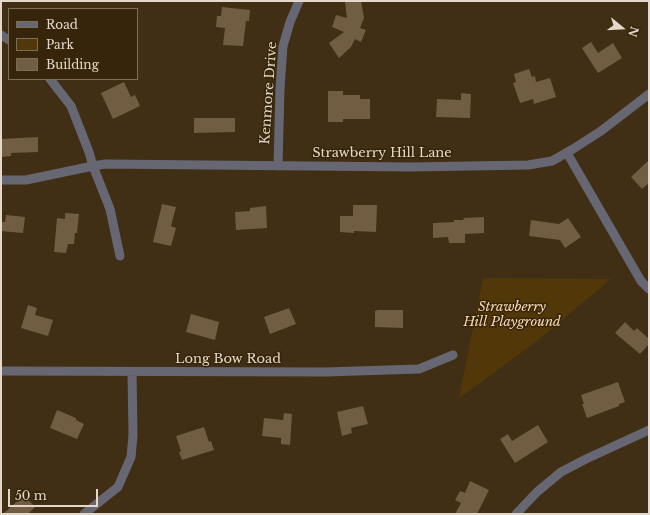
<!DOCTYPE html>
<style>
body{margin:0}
#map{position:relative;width:650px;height:515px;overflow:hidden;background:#402f15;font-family:"Libre Baskerville",serif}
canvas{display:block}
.frame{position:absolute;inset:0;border:2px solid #e3d8c9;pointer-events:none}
.legend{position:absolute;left:8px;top:8px;width:130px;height:72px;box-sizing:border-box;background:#36250a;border:1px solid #7b6d56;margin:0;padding:5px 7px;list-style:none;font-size:12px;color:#e3d8c9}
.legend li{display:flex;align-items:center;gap:8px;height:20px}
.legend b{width:20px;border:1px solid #7b6d56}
.north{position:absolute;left:602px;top:8px;width:40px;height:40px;-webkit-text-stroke:3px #36250a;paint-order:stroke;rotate:108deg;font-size:11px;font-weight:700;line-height:16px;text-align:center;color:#e3d8c9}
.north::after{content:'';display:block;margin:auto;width:14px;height:18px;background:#e3d8c9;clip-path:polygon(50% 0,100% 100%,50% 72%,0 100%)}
.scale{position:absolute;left:8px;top:489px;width:90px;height:18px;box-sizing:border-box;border:2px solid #e3d8c9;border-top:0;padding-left:5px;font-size:12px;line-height:14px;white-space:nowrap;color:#e3d8c9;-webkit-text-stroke:3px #36250a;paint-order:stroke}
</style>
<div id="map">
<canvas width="650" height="515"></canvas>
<div class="frame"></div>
<ul class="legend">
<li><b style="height:5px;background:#676774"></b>Road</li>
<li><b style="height:11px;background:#523709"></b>Park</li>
<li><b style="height:11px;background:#705d42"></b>Building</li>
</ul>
<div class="north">N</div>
<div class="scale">50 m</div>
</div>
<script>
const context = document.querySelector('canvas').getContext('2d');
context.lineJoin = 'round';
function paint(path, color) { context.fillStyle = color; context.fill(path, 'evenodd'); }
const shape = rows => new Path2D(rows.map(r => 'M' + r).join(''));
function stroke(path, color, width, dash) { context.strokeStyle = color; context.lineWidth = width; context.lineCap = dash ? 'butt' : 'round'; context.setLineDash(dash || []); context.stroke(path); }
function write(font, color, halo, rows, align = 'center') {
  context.font = font + ' "Libre Baskerville",serif'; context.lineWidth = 3; context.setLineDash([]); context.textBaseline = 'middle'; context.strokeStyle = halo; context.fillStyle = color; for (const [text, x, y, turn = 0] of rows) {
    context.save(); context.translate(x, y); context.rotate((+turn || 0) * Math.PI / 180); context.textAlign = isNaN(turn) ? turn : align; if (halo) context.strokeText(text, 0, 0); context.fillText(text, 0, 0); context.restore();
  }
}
paint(shape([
 [483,278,611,279,532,345,459,398]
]), '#523709');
paint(shape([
 [354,1,361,1,364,18,360,28,366,30,361,42,355,39,351,47,339,58,329,43,344,32,332,27,336,15,347,18,345,2],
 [222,7,250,10,249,21,246,21,243,46,223,45,225,28,216,27,217,16,221,16],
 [591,42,598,53,613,43,622,58,598,73,582,48],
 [529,69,532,77,535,76,536,82,550,78,556,97,534,104,533,99,520,103,513,83,516,82,514,74],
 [124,82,131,97,135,95,140,106,113,119,101,93],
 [328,91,343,91,343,95,360,95,360,99,370,99,370,119,343,119,343,122,328,122],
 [461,93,471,94,470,118,436,117,437,99,461,100],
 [194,118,235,118,235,132,194,133],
 [38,137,38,152,11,153,11,156,1,157,1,139],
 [649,160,649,183,642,189,631,177],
 [162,204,176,207,171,226,176,228,171,246,153,242],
 [353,205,377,205,376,232,354,231,354,233,340,232,340,216,353,216],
 [266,206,267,228,236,230,235,212,250,211,250,208],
 [65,213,79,214,77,233,75,233,74,244,68,244,66,253,54,252,57,218,65,219],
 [6,215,25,217,23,233,1,231,1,222,5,222],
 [484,217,484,233,465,234,465,243,449,243,448,237,433,238,433,223,454,222,454,220,463,220,464,218],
 [568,218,581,237,565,248,560,240,529,236,531,220,559,224],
 [28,305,37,308,35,315,53,320,48,336,21,328],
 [289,308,296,324,270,334,264,317],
 [378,310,403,310,403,328,375,327,375,311],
 [191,314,219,322,215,340,186,332],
 [625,322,634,331,637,328,649,339,649,344,640,354,615,333],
 [618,382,625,402,619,404,619,406,587,418,582,404,584,404,581,395],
 [363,406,368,424,351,428,352,433,342,436,337,412],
 [57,410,76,418,76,420,84,424,77,439,50,428],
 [284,413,292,414,290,445,281,444,281,438,262,436,264,418,283,420],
 [538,425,548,442,515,463,500,439,508,434,512,441],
 [204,427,209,442,211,441,214,450,182,460,179,452,181,451,176,436],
 [470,481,489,490,477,514,455,514,461,503,455,500,460,491,465,493],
 [24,495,35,507,28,514,3,514]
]), '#705d42');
stroke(shape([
 [1,35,9,40],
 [567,153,641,281,649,289],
 [278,166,280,89,283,46,290,22,299,1],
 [1,180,26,180,93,166,89,152,71,106,50,79],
 [120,256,110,209,93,166,105,164,411,167,528,165,552,161,573,149,601,131,649,94],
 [1,371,326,372,419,369,453,355],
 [84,514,118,487,131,457,133,435,132,372],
 [516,514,537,492,561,472,586,459,649,430]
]), '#676774', 9);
write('13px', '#e3d8c9', '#36250a', [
 ["Kenmore Drive",269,93,-86],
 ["Strawberry Hill Lane",382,153],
 ["Long Bow Road",228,359]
]);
write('italic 13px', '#f9dbb2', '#36250a', [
 ["Strawberry",512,307],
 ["Hill Playground",512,322]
]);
</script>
